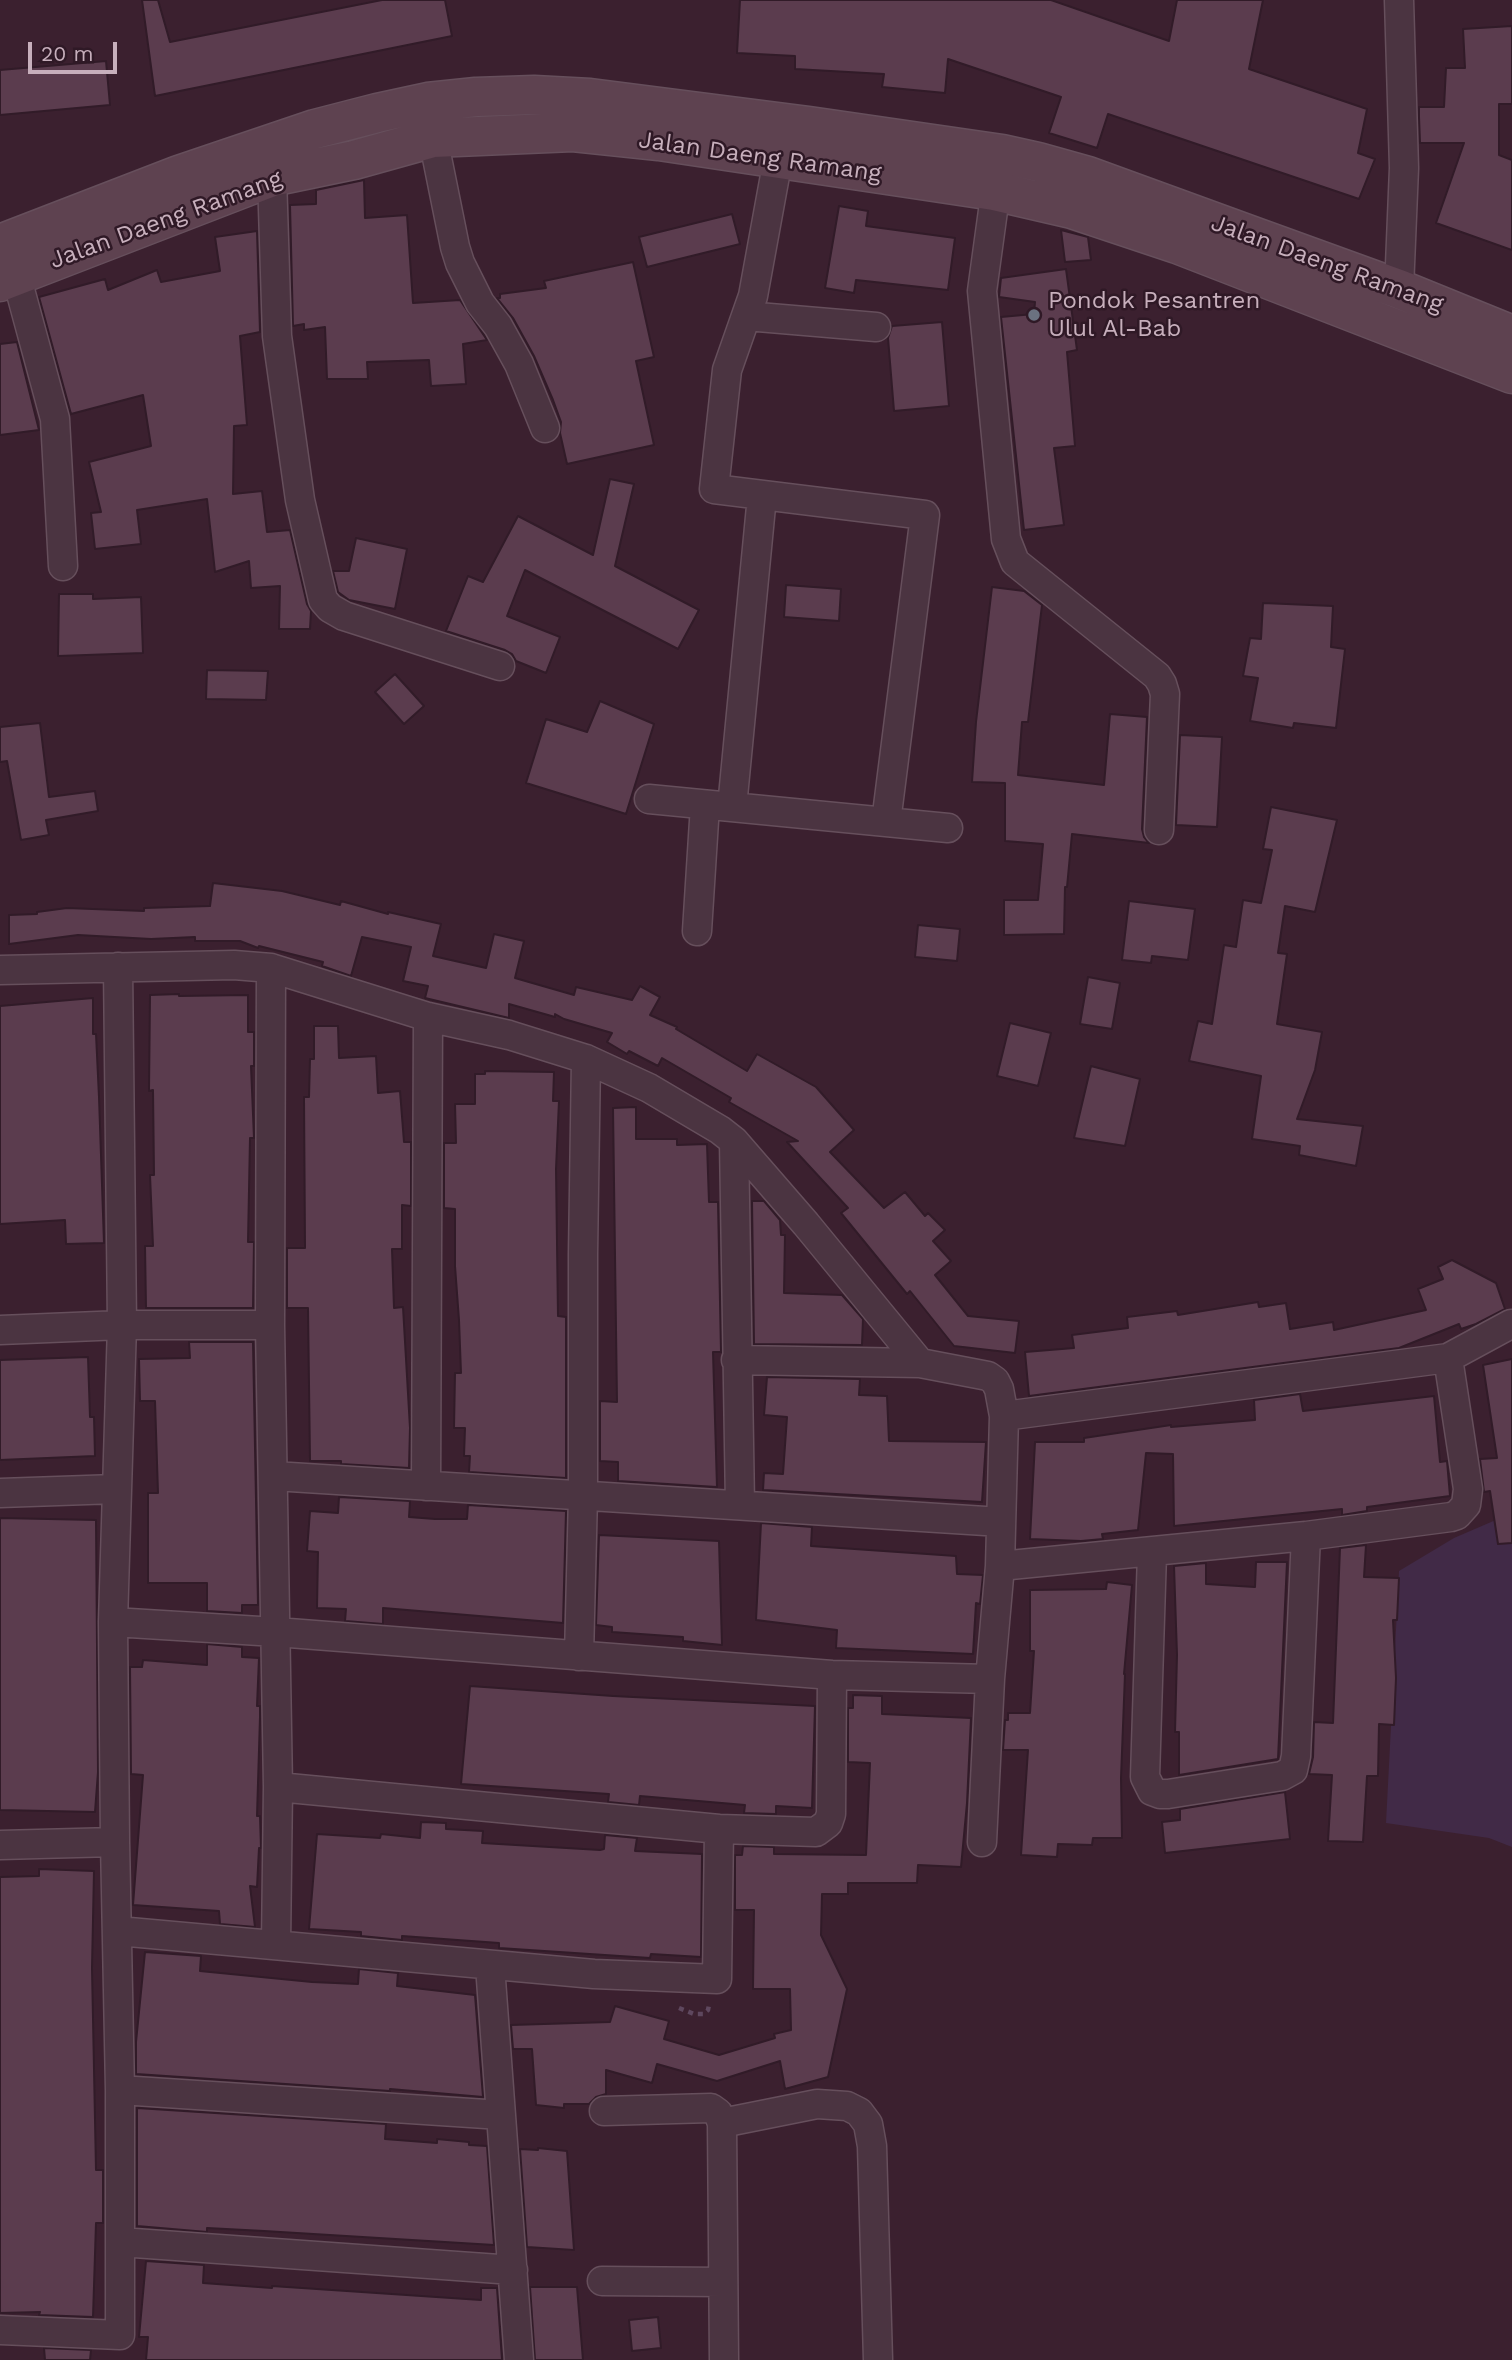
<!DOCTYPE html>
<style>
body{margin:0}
#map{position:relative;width:1512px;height:2360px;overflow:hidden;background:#3b202f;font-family:"Work Sans",sans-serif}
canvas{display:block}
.scale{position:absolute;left:28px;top:42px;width:89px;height:32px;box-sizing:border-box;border:4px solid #c7afbc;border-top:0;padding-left:9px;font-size:21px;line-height:24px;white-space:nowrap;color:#c7afbc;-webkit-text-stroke:5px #2f1926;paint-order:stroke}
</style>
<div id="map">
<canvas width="1512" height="2360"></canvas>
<div class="scale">20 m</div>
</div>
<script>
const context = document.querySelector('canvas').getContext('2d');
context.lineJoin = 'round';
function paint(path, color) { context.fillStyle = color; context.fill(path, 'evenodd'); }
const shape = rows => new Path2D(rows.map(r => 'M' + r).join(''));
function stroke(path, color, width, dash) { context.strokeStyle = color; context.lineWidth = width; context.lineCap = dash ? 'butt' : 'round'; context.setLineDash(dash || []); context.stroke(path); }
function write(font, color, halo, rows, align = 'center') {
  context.font = font + ' "Work Sans",sans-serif'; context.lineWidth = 5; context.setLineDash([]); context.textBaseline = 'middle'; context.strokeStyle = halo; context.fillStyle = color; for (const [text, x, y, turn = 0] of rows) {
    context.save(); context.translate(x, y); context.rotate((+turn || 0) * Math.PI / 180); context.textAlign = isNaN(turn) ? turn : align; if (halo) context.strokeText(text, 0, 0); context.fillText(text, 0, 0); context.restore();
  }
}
paint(shape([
 [1512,1513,1512,1847,1489,1838,1386,1823,1399,1571,1454,1538]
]), '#412a47');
const building = shape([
 [142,0,158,0,170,42,382,0,445,0,452,36,155,96,142,0],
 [740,0,1051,0,1169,41,1177,0,1263,0,1249,69,1367,109,1358,153,1375,159,1359,199,1108,114,1097,148,1049,133,1061,97,948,59,945,93,882,87,884,74,795,69,795,56,737,53,740,0],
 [1512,26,1512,104,1499,104,1499,155,1512,160,1512,250,1436,223,1464,143,1420,143,1419,117,1419,107,1444,107,1446,68,1465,68,1463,29,1512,26],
 [106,61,110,105,0,115,0,70,106,61],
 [364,180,365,218,407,215,413,303,460,300,487,340,463,344,466,384,431,386,429,360,367,362,368,379,327,379,325,327,304,330,304,324,293,326,290,205,316,204,316,190,364,180],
 [839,206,868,211,866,226,955,238,948,290,856,280,854,293,825,288,839,206],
 [732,214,740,244,647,267,639,237,732,214],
 [1061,230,1088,237,1091,260,1065,262,1061,230],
 [257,231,260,332,240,336,247,425,234,426,233,494,262,491,267,532,290,530,307,604,311,611,310,629,279,629,280,586,251,588,249,561,215,572,207,499,137,510,141,544,95,549,91,513,101,512,89,462,151,446,143,395,71,414,39,297,105,279,108,290,157,270,161,282,220,271,215,237,257,231],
 [633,262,654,357,636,361,654,445,567,464,560,433,561,422,553,400,534,356,513,318,497,298,500,298,500,294,546,288,544,281,633,262],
 [1066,269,1077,350,1067,352,1075,446,1054,448,1064,525,1024,530,1001,317,1034,314,1035,302,999,297,1001,278,1066,269],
 [942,322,949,406,894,411,888,338,892,326,942,322],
 [17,342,39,430,0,435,0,344,17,342],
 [610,479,634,484,615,566,699,610,678,649,525,570,507,616,560,637,546,673,516,661,512,654,505,650,446,631,468,576,483,582,518,516,593,555,610,479],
 [356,538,407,549,395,609,349,600,338,592,333,571,349,571,356,538],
 [786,585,841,589,839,621,784,617,786,585],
 [992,587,1024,591,1042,605,1028,722,1022,722,1018,775,1104,785,1110,714,1147,717,1142,829,1144,837,1149,843,1072,834,1067,887,1065,887,1064,934,1004,935,1004,900,1038,900,1043,844,1005,841,1005,783,972,782,976,722,992,587],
 [59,594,93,594,93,599,141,597,143,653,58,656,59,594],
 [1263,603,1333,606,1331,647,1345,649,1336,728,1294,723,1293,728,1250,721,1258,678,1243,676,1250,638,1261,639,1263,603],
 [207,670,268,671,266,700,206,699,207,670],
 [395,674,424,706,404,724,375,692,395,674],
 [600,701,654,724,626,814,526,783,546,719,587,732,600,701],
 [40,723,49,797,95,791,98,811,46,820,49,835,21,840,7,761,0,762,0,727,40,723],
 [1180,735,1222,737,1217,827,1176,825,1180,735],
 [1271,807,1337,820,1315,912,1285,906,1278,953,1287,954,1277,1024,1322,1032,1315,1070,1297,1119,1363,1126,1356,1166,1299,1155,1300,1146,1252,1139,1261,1076,1189,1061,1198,1021,1212,1024,1224,945,1236,947,1243,900,1261,903,1272,850,1263,849,1271,807],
 [213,883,282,891,340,905,341,901,388,914,388,912,441,924,433,956,486,968,494,934,524,941,515,978,574,995,576,987,632,1000,640,986,660,997,650,1015,677,1027,676,1029,747,1071,757,1054,816,1087,854,1130,830,1152,884,1208,905,1192,925,1216,928,1213,945,1230,933,1241,951,1261,935,1275,968,1316,1019,1321,1015,1353,954,1346,910,1291,907,1294,841,1213,848,1208,787,1142,798,1141,729,1102,731,1098,662,1058,658,1066,629,1051,627,1054,607,1042,612,1033,564,1019,555,1014,555,1017,509,1004,509,1018,425,998,428,986,403,981,411,947,362,937,351,976,322,966,323,962,259,946,258,948,240,941,195,941,195,937,151,939,78,935,9,944,9,915,37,914,37,912,67,908,144,911,144,908,210,906,213,883],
 [1129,901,1195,909,1188,960,1152,956,1151,963,1122,960,1129,901],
 [918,925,960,929,957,961,915,957,918,925],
 [1088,977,1120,983,1112,1029,1080,1024,1088,977],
 [179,994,179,996,248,995,248,1032,254,1032,254,1066,251,1066,254,1138,250,1138,248,1242,254,1242,253,1308,146,1308,145,1246,153,1246,150,1175,154,1175,153,1090,149,1091,150,995,179,994],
 [93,998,93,1034,96,1034,99,1097,104,1243,66,1244,65,1220,0,1224,0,1006,93,998],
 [1010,1023,1051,1033,1038,1086,997,1076,1010,1023],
 [314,1026,338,1026,339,1058,376,1056,378,1093,400,1091,404,1142,411,1142,411,1206,402,1205,402,1249,392,1249,394,1308,403,1307,410,1428,409,1468,341,1464,341,1461,310,1461,308,1308,287,1308,287,1248,305,1248,304,1097,309,1097,310,1059,314,1059,314,1026],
 [1091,1066,1140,1079,1125,1146,1074,1138,1091,1066],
 [485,1071,554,1072,553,1101,559,1101,556,1169,558,1316,566,1317,566,1478,469,1472,470,1456,464,1456,465,1428,454,1428,455,1373,461,1373,459,1320,455,1266,455,1209,444,1208,444,1143,456,1143,455,1104,475,1104,475,1074,485,1074,485,1071],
 [636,1107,636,1139,677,1139,677,1145,707,1144,709,1202,718,1202,721,1352,713,1352,717,1487,618,1481,618,1462,600,1461,600,1401,617,1402,613,1108,636,1107],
 [752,1201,764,1201,780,1220,781,1235,785,1235,784,1293,842,1295,863,1319,862,1345,754,1344,752,1201],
 [1452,1260,1496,1283,1505,1309,1476,1324,1461,1329,1459,1324,1399,1348,1029,1396,1025,1352,1074,1348,1072,1335,1128,1328,1127,1317,1177,1311,1178,1315,1258,1302,1259,1307,1286,1303,1290,1329,1333,1322,1334,1330,1426,1310,1418,1289,1443,1279,1438,1267,1452,1260],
 [189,1342,253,1342,258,1605,242,1605,242,1613,207,1611,207,1583,148,1583,148,1493,158,1493,155,1401,140,1401,139,1359,190,1358,189,1342],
 [88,1357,90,1417,94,1417,95,1456,0,1460,0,1360,88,1357],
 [1512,1359,1512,1543,1498,1544,1490,1491,1484,1492,1480,1459,1497,1458,1483,1365,1512,1359],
 [767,1377,860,1379,859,1395,887,1396,889,1441,986,1442,982,1502,763,1490,764,1473,783,1474,787,1417,764,1415,767,1377],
 [1300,1394,1303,1411,1434,1396,1440,1462,1447,1461,1450,1496,1367,1507,1367,1511,1342,1515,1342,1509,1174,1526,1173,1454,1146,1453,1138,1530,1102,1534,1103,1539,1081,1541,1030,1539,1035,1442,1084,1442,1084,1438,1171,1425,1171,1427,1255,1420,1254,1400,1300,1394],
 [339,1497,410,1501,409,1517,435,1519,467,1519,468,1505,566,1511,563,1623,383,1608,383,1624,345,1621,346,1609,317,1608,318,1552,307,1551,310,1511,338,1513,339,1497],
 [0,1518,96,1520,98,1772,95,1812,0,1810,0,1518],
 [761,1523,812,1527,811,1546,956,1556,957,1574,983,1575,980,1604,976,1603,973,1654,836,1648,837,1630,756,1620,761,1523],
 [599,1535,719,1541,722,1645,683,1641,683,1637,612,1632,612,1627,596,1625,599,1535],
 [1366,1545,1364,1577,1399,1578,1397,1620,1393,1620,1396,1678,1394,1725,1379,1724,1378,1776,1367,1776,1363,1842,1328,1841,1332,1775,1309,1774,1313,1757,1314,1722,1333,1723,1340,1548,1366,1545],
 [1256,1562,1287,1562,1278,1759,1179,1775,1179,1732,1175,1732,1177,1655,1174,1566,1206,1563,1206,1584,1255,1587,1256,1562],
 [1107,1582,1132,1585,1124,1674,1125,1674,1121,1778,1122,1838,1093,1838,1092,1845,1058,1844,1057,1857,1021,1855,1028,1750,1003,1750,1005,1720,1008,1720,1008,1713,1030,1713,1034,1651,1030,1651,1030,1590,1106,1589,1107,1582],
 [207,1644,242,1647,242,1657,259,1658,257,1706,260,1706,260,1717,257,1816,260,1816,261,1848,259,1848,257,1887,250,1886,255,1927,220,1924,219,1911,133,1905,143,1775,131,1774,130,1667,142,1667,143,1660,207,1665,207,1644],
 [470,1686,613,1696,815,1706,812,1808,776,1806,776,1814,744,1813,745,1805,640,1796,639,1805,608,1802,609,1794,461,1784,470,1686],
 [853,1695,882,1696,882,1714,971,1718,967,1803,961,1867,918,1865,917,1883,848,1883,848,1894,822,1894,821,1935,847,1989,828,2077,785,2089,780,2061,717,2081,657,2064,652,2083,606,2070,606,2094,596,2097,589,2104,564,2104,564,2108,536,2105,532,2049,513,2049,511,2025,610,2022,615,2006,669,2021,664,2039,719,2055,775,2038,774,2034,791,2030,790,1989,753,1989,754,1910,735,1910,735,1855,742,1855,743,1846,774,1847,774,1854,866,1855,870,1763,848,1762,848,1708,853,1708,853,1695],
 [1285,1792,1290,1839,1165,1853,1162,1822,1180,1820,1180,1809,1285,1792],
 [421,1822,446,1823,446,1829,483,1831,482,1843,600,1850,604,1849,605,1835,637,1838,635,1851,702,1854,701,1957,651,1954,650,1958,499,1948,499,1943,402,1936,402,1940,361,1936,361,1932,309,1929,317,1834,380,1838,381,1834,420,1838,421,1822],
 [39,1869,94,1871,92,1968,96,2170,103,2170,103,2223,96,2223,93,2317,39,2315,40,2312,0,2313,0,1877,39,1876,39,1869],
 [145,1952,201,1956,200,1971,312,1982,358,1984,359,1969,398,1973,397,1986,475,1995,483,2097,390,2089,390,2091,136,2074,136,2042,145,1952],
 [137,2108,386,2124,385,2139,437,2143,437,2139,469,2142,469,2145,487,2146,494,2245,264,2231,207,2228,207,2232,137,2226,137,2108],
 [538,2148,567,2151,574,2250,527,2247,520,2149,538,2150,538,2148],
 [146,2261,204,2265,203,2283,272,2288,272,2286,481,2300,481,2288,497,2288,502,2360,146,2360,148,2337,139,2337,146,2261],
 [530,2287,577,2287,583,2360,535,2360,530,2287],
 [658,2317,661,2348,632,2351,629,2320,658,2317],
 [44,2348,91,2350,90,2360,45,2360,44,2348]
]);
paint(building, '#5b3c4e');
stroke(building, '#311b28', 2);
const street = shape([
 [433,138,455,247,460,263,480,303,498,326,519,364,545,428],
 [778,159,753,296,727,370,714,489,925,515,886,822],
 [268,161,272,177,277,336,300,500,323,600,330,608,344,616,500,666],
 [998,174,982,291,1006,539,1015,562,1157,676,1162,684,1165,694,1159,830],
 [16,275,55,419,63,566],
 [1399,289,1404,168,1399,0],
 [746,316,876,327],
 [649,799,948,828],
 [732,807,762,496],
 [697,931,705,805],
 [118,967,122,1325,270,1325],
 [271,968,270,1325,278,1787,276,1945],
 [0,970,234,965,271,968,428,1017,509,1035,586,1059,649,1088,720,1130,734,1141,806,1224,920,1363],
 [734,1141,740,1505],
 [0,1330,122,1325,113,1622,115,1842,120,2090,120,2335,0,2330],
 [736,1360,920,1363,988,1376,995,1381,999,1389,1004,1416,1000,1566,990,1679,982,1842],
 [1004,1416,1448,1358,1511,1324],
 [274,1476,1001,1522],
 [426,1486,428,1017],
 [0,1493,116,1489],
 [1152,1553,1145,1777,1152,1791,1160,1794,1168,1794,1282,1776,1293,1770,1296,1756,1306,1536],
 [1000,1566,1306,1536,1451,1517,1457,1515,1466,1505,1468,1489,1448,1358],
 [113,1622,276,1632,832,1675,990,1679],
 [579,1656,583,1495,583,1254,586,1059],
 [278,1787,719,1829,816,1832,828,1823,831,1814,832,1675],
 [0,1845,115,1842],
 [118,1931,594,1974,717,1979,719,1829],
 [490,1966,519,2360],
 [120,2090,501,2115],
 [604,2111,711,2108,718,2113,722,2123,724,2360],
 [722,2123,817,2104,847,2106,859,2112,868,2124,872,2146,878,2360],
 [120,2242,513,2270],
 [602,2281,723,2282]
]);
const secondary = shape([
 [0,244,179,175,315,129,377,113,428,102,476,97,534,95,590,98,809,126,1002,154,1038,162,1088,176,1250,235,1399,289,1512,335],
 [0,282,272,177,354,160,433,138,573,132,659,141,914,179,994,191,1072,209,1177,244,1512,374]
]);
stroke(street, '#664f5c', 31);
stroke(secondary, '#664f5c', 41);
stroke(shape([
 [679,2008,694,2014,703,2014,708,2010,709,2005]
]), '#5e475e', 4.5, [5, 5]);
stroke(street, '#4b3441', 28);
stroke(secondary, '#5e4250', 38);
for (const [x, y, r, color] of [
 [1034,315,7,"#6b7280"]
]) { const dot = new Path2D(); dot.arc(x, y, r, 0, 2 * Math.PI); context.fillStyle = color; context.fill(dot); stroke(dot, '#2f1926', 2.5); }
write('24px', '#c7afbc', '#2f1926', [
 ["Jalan Daeng Ramang",760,157,8],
 ["Jalan Daeng Ramang",166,220,-20],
 ["Jalan Daeng Ramang",1327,264,20]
]);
write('24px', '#c7afbc', '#2f1926', [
 ["Pondok Pesantren",1048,301],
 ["Ulul Al-Bab",1048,329]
], 'left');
</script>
